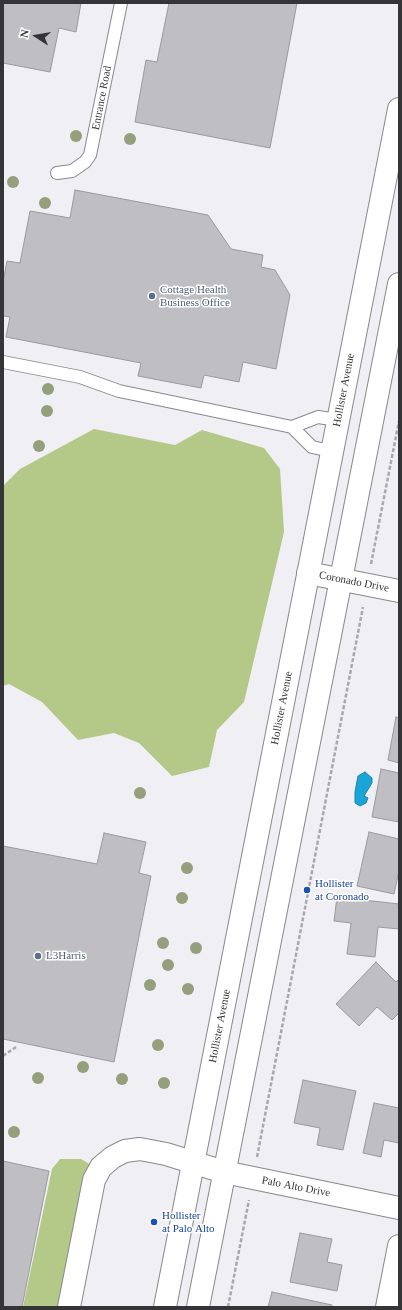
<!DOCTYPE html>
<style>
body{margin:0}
#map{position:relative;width:402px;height:1310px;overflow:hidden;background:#f0eff4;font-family:Georgia,serif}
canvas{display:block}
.frame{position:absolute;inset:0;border:4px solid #353537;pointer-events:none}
.north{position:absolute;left:16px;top:16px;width:40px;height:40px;-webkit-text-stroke:3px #fff;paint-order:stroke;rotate:282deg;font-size:11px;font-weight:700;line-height:16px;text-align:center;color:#353537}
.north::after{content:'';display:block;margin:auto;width:14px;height:18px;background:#353537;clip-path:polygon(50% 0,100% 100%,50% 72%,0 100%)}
</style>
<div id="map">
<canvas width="402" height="1310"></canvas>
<div class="frame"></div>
<div class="north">N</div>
</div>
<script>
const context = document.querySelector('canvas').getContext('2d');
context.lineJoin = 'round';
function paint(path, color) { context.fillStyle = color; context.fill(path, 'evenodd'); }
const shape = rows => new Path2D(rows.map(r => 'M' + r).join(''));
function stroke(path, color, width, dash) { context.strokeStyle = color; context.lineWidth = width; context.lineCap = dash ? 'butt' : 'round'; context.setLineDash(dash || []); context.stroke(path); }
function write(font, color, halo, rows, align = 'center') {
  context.font = font + ' Georgia,serif'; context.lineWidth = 3; context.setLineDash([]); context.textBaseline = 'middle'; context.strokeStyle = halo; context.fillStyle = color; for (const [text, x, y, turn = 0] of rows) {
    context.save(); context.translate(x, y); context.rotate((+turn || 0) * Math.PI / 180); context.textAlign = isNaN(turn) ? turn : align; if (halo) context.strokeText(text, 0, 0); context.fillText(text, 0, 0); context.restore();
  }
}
paint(shape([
 [94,429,175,445,202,430,264,448,280,469,284,532,244,702,217,730,209,767,172,776,139,743,114,733,78,740,42,702,9,684,3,686,3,486,20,469],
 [60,1159,81,1159,91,1165,68,1307,23,1307,52,1169]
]), '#b4c888');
const water = shape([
 [365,772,372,778,372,783,364,796,368,798,366,803,360,806,355,803,355,792,358,776,365,772]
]);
paint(water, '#19a5d7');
stroke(water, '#2183a7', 1);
const building = shape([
 [3,3,81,3,76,32,59,28,50,72,3,63,3,3],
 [169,3,297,3,270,148,135,122,146,60,157,62,169,3],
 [75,190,208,215,231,249,263,255,261,267,275,270,290,295,276,369,243,362,239,382,204,375,201,388,138,376,141,363,6,337,10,317,3,316,3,282,7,261,20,263,30,211,70,218,75,190],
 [396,717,399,718,399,763,388,760,396,717],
 [381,769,399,773,399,822,372,817,381,769],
 [369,832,399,839,399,871,394,894,357,886,369,832],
 [104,833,146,842,139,873,151,876,114,1062,3,1039,3,846,97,864,104,833],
 [337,897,399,904,399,929,378,927,375,957,347,954,351,923,334,921,337,897],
 [376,962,396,982,399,979,399,1013,392,1020,377,1007,359,1026,336,1004,376,962],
 [303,1080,356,1091,343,1150,317,1145,320,1128,294,1123,303,1080],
 [374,1103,399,1108,399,1143,384,1140,381,1157,363,1153,374,1103],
 [3,1161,49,1171,22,1307,3,1307,3,1161],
 [300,1233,332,1239,327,1262,342,1265,337,1291,290,1282,300,1233],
 [272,1292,332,1305,332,1307,268,1307,272,1292]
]);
paint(building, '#bfbec3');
stroke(building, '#9a999d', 1);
const service = shape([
 [57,173,72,171,85,162,90,155,121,3],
 [3,362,80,377,119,391,292,427,312,447,331,451],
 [292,427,318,417,338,420]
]);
const minor = shape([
 [308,573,399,591],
 [69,1307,94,1180,101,1167,113,1157,125,1151,140,1149,166,1154,224,1172,399,1208],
 [387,1307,399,1246]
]);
const secondary = shape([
 [165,1307,399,109],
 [198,1307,399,284]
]);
stroke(service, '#89888d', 14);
stroke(minor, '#89888d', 24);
stroke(secondary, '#89888d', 24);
stroke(shape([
 [371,564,399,421],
 [3,1056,16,1047],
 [257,1157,363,607],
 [228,1307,249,1200]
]), '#a9a8ac', 2.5, [4, 2]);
stroke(service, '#fff', 12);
stroke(minor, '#fff', 22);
stroke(secondary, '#fff', 22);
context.fillStyle = '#969f7b';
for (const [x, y] of [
 [76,136],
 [130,139],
 [13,182],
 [45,203],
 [48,389],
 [47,411],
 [39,446],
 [140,793],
 [187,868],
 [182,898],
 [163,943],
 [196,948],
 [168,965],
 [150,985],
 [188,989],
 [158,1045],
 [83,1067],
 [38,1078],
 [122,1079],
 [164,1083],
 [14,1132]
]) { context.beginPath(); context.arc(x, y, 6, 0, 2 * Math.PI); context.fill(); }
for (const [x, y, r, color] of [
 [152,296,4,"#5c6f8a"],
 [307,890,4,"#1a4fb4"],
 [38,956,4,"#5c6f8a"],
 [154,1222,4,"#1a4fb4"]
]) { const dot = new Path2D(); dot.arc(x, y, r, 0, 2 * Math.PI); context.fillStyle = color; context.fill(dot); stroke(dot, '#fff', 1.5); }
write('11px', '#353537', '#fff', [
 ["Entrance Road",102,98,-79],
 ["Hollister Avenue",344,390,-79],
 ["Coronado Drive",354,582,11],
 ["Hollister Avenue",282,708,-79],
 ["Hollister Avenue",220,1026,-79],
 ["Palo Alto Drive",296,1187,11]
]);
write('11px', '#4e5e75', '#fff', [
 ["Cottage Health",160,290],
 ["Business Office",160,303],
 ["L3Harris",46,956]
], 'left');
write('11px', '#164399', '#fff', [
 ["Hollister",315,884],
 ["at Coronado",315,897],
 ["Hollister",162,1216],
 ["at Palo Alto",162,1229]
], 'left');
</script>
